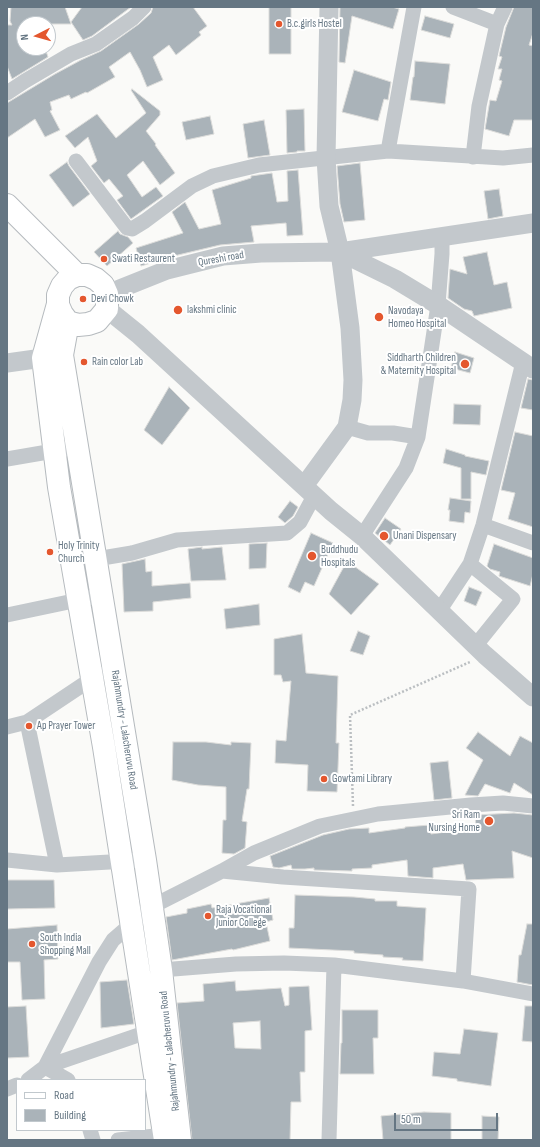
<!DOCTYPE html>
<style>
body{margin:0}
#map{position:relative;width:540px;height:1147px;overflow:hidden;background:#fafaf8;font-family:"Sofia Sans Condensed",sans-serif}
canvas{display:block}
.frame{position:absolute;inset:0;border:8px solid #657683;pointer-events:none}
.legend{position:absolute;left:16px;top:1079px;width:130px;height:52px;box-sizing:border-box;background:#fff;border:1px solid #c1c8cd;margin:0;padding:5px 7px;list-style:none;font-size:12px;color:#657683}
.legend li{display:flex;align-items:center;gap:8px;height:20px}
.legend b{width:20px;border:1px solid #c1c8cd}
.north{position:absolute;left:16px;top:16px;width:40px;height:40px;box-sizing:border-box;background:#fff;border:1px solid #c1c8cd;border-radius:50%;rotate:264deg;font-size:11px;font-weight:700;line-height:16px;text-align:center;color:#657683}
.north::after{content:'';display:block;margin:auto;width:14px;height:18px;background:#e4572e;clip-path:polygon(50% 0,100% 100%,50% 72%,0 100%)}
.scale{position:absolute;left:394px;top:1113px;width:104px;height:18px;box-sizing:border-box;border:2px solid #657683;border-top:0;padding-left:5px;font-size:12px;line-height:14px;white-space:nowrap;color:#657683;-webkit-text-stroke:3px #fff;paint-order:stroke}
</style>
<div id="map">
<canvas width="540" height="1147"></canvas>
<div class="frame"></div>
<ul class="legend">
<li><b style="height:5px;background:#fff"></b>Road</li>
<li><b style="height:11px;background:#aab3b9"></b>Building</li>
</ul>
<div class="north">N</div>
<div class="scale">50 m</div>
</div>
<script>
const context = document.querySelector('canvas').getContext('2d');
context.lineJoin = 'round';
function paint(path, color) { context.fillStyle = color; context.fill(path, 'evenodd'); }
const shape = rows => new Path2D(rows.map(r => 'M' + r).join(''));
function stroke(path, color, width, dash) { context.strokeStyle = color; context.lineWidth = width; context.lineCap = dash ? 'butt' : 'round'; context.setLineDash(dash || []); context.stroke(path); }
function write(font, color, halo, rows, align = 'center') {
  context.font = font + ' "Sofia Sans Condensed",sans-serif'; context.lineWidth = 4; context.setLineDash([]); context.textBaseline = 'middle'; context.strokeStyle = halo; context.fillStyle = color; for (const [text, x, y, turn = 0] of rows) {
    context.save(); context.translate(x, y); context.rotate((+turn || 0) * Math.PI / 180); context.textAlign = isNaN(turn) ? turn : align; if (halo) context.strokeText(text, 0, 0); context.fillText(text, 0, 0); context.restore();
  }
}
const building = shape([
 [11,7,65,7,71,24,24,24,24,48,45,48,48,57,12,79,7,66,7,25,12,25,10,21,11,7],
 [82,7,131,7,92,36,83,40,71,22,82,7],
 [153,7,193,7,207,26,199,32,201,35,176,55,169,45,153,57,163,80,147,87,140,70,130,52,109,67,115,77,87,93,86,92,71,99,69,95,50,102,52,110,50,111,60,130,45,137,35,119,7,138,7,103,55,74,81,60,101,51,139,24,151,13,153,7],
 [269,7,291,7,291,54,269,54,269,7],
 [340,7,392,7,399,9,393,29,352,16,345,63,339,62,340,7],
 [514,7,533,7,533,33,529,45,533,46,533,120,514,120,509,136,485,129,490,100,496,101,502,81,499,80,502,69,498,69,502,57,499,56,506,27,514,7],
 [425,16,454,24,450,38,421,30,425,16],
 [415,61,450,64,445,104,410,100,413,77,414,77,415,61],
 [354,70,391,82,388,100,384,99,378,121,342,112,354,70],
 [132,89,160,111,160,115,146,131,156,144,155,145,175,173,160,185,143,161,127,175,142,197,156,187,163,196,131,219,117,200,123,196,109,179,104,183,91,166,97,161,88,137,75,148,65,136,97,114,116,138,146,113,131,90,132,89],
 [304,109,305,151,297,151,297,152,287,153,286,110,304,109],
 [210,116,214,134,186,140,182,122,210,116],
 [264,120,270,155,248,158,243,124,264,120],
 [67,162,69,166,90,194,73,207,49,175,67,162],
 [360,163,365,220,344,222,340,204,337,166,360,163],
 [298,170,303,235,287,236,286,223,251,226,254,242,220,245,178,255,141,266,136,248,183,233,172,212,185,202,199,229,221,224,212,190,251,178,251,176,272,173,277,202,288,201,287,171,298,170],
 [499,189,503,216,488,219,484,191,499,189],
 [118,231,120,234,128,237,133,243,107,266,94,252,118,231],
 [487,252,494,285,507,282,512,308,474,316,472,311,464,309,448,298,450,269,467,274,463,257,487,252],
 [455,352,474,358,470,373,451,368,455,352],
 [528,379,533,380,533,410,521,408,528,379],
 [169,387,190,408,162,445,144,430,169,387],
 [454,404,481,405,480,425,453,424,454,404],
 [515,432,533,436,533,527,508,519,515,493,501,490,515,432],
 [446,449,465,455,465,456,489,461,486,475,471,472,471,499,461,499,461,468,443,463,446,449],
 [450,498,471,501,470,513,465,512,464,523,449,521,450,510,448,510,450,498],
 [290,501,298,507,293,516,285,523,278,517,290,501],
 [385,518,401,529,390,545,375,533,385,518],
 [311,533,333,543,314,586,305,582,300,593,288,587,311,533],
 [267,543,266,568,249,569,249,544,267,543],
 [494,544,533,558,533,574,530,586,499,576,500,572,490,569,487,566,494,544],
 [202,547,202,549,222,547,226,580,191,581,188,549,202,547],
 [145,559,146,572,152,571,152,586,190,583,191,598,153,602,153,611,124,612,122,564,145,559],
 [347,561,379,584,351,615,329,594,347,561],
 [469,587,482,592,476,606,464,601,469,587],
 [259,604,260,625,226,629,224,609,259,604],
 [358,631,370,636,363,655,350,651,358,631],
 [302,634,306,673,338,676,336,743,339,743,337,792,307,791,308,765,275,763,276,740,286,741,291,681,283,682,281,675,274,675,274,639,302,634],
 [478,732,510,756,520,736,533,743,533,795,514,783,510,793,485,784,478,796,465,795,483,760,466,748,478,732],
 [173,742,206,742,231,745,231,742,251,743,249,789,247,789,242,821,247,822,245,848,234,854,222,853,223,820,226,820,226,787,198,785,172,780,173,742],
 [448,761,452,798,434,800,430,763,448,761],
 [514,813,533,815,533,858,512,851,514,878,466,880,463,864,433,868,433,878,408,876,407,860,372,865,372,868,352,869,352,871,314,870,314,868,305,869,292,869,291,865,279,868,273,867,270,856,323,835,349,829,369,828,369,833,405,828,405,827,430,825,431,834,476,828,475,815,514,813],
 [7,880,54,880,55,908,7,909,7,880],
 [295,895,354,897,375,899,375,901,397,901,397,906,426,908,423,961,402,960,403,958,383,957,383,955,354,953,354,951,289,948,289,928,294,928,295,895],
 [269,898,273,920,266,922,270,941,233,950,232,949,172,960,166,917,187,913,187,909,211,904,212,908,269,898],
 [527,924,533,924,533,985,517,982,519,955,521,955,527,924],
 [57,925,58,959,44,960,45,999,22,1000,20,962,7,962,7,929,57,925],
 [127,980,134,1024,101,1028,100,982,127,980],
 [235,981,236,991,281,988,285,1006,289,1005,289,987,309,986,312,1030,305,1031,305,1072,300,1072,301,1102,291,1102,290,1140,192,1140,177,1003,204,1001,203,984,235,981],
 [260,1021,261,1049,235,1048,233,1023,260,1021],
 [26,1006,29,1057,7,1058,7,1007,26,1006],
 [525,1006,533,1006,533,1042,522,1041,525,1006],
 [342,1010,378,1010,378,1038,373,1038,374,1074,340,1074,341,1043,342,1043,342,1010],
 [464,1029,498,1033,491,1086,457,1081,457,1079,432,1076,434,1052,460,1054,464,1029],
 [424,1112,451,1113,451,1140,383,1140,381,1116,424,1112],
 [482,1116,499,1117,498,1140,482,1140,482,1116]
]);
paint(building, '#aab3b9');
stroke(building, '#dcdcda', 1);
const primary = shape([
 [7,205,77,275],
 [77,275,87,275,96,279,103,285,107,294,107,309,97,321,88,324,78,325,68,322,62,314,58,305,58,295,62,286,68,279,77,275],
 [58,304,43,358,59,487,104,747,165,1140],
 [68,322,62,355,145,860,161,970,180,1140]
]);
stroke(primary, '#b5babe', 24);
stroke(shape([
 [353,806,350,715,470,662]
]), '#bbbfc2', 2.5, [2, 2]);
stroke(shape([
 [453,7,497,24],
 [7,93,25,81,71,54,96,44,133,18,144,7],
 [388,151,414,7],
 [473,157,479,106,497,24,505,7],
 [76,161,127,228,132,229,145,221,192,186,213,176,259,165,388,151,503,158,533,155],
 [347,427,368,433,393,433,418,437],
 [7,459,77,447],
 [483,525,533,543],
 [362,536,406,468,418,437,438,305,442,254,442,237],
 [96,559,132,553,177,540,287,533,300,522,314,496],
 [470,564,513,599,476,645],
 [439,611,470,564,483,525,523,362],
 [7,615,102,595],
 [27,722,57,865],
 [7,727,27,722,99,674],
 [7,860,57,865,145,860],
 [222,871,283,877,469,889,463,981],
 [161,970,236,964,284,963,334,965,463,981,533,994],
 [45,1067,156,1029],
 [45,1067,68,1080],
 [28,1080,45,1067,99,962,113,940,151,907,222,871,254,853,320,826,378,814,471,805,503,803,533,806],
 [7,1089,17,1085],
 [90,1130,93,1140],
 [118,1140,173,1134],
 [329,1140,334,965]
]), '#c3c8cc', 15);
stroke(shape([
 [340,252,395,279,438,305,533,369],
 [107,294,167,270,223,256,261,253,340,252,533,223],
 [107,309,138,334,331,511,362,536,485,655,533,697],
 [7,363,57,356],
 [304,486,347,427,352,400,353,380,350,328,340,252,329,206,326,158,329,7]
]), '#c3c8cc', 19);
stroke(primary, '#fff', 22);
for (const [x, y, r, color] of [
 [279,24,4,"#e4572e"],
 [104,259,4,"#e4572e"],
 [83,299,4,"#e4572e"],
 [178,310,5,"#e4572e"],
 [379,317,5,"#e4572e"],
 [84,362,4,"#e4572e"],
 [465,364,5,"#e4572e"],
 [384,536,5,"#e4572e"],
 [50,552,4,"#e4572e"],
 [312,556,5,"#e4572e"],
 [29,726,4,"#e4572e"],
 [324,779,4,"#e4572e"],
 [489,821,5,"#e4572e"],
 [208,916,4,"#e4572e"],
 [32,944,4,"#e4572e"]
]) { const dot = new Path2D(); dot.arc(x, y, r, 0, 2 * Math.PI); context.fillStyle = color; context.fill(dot); stroke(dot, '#fff', 1.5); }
write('11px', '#657683', '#fff', [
 ["B.c.girls Hostel",287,24],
 ["Swati Restaurent",112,259],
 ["Devi Chowk",91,299],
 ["lakshmi clinic",187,310],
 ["Navodaya",388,311],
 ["Homeo Hospital",388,324],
 ["Siddharth Children",456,358,"right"],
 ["& Maternity Hospital",456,371,"right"],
 ["Rain color Lab",92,362],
 ["Unani Dispensary",393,536],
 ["Holy Trinity",58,546],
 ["Church",58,559],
 ["Buddhudu",321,550],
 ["Hospitals",321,563],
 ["Ap Prayer Tower",37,726],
 ["Gowtami Library",332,779],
 ["Sri Ram",480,815,"right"],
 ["Nursing Home",480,828,"right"],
 ["Raja Vocational",216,910],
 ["Junior College",216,923],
 ["South India",40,938],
 ["Shopping Mall",40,951]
], 'left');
write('11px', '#657683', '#fff', [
 ["Qureshi road",221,259,-10],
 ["Rajahmundry - Lalacheruvu Road",124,730,81],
 ["Rajahmundry - Lalacheruvu Road",170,1051,-96]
]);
</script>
